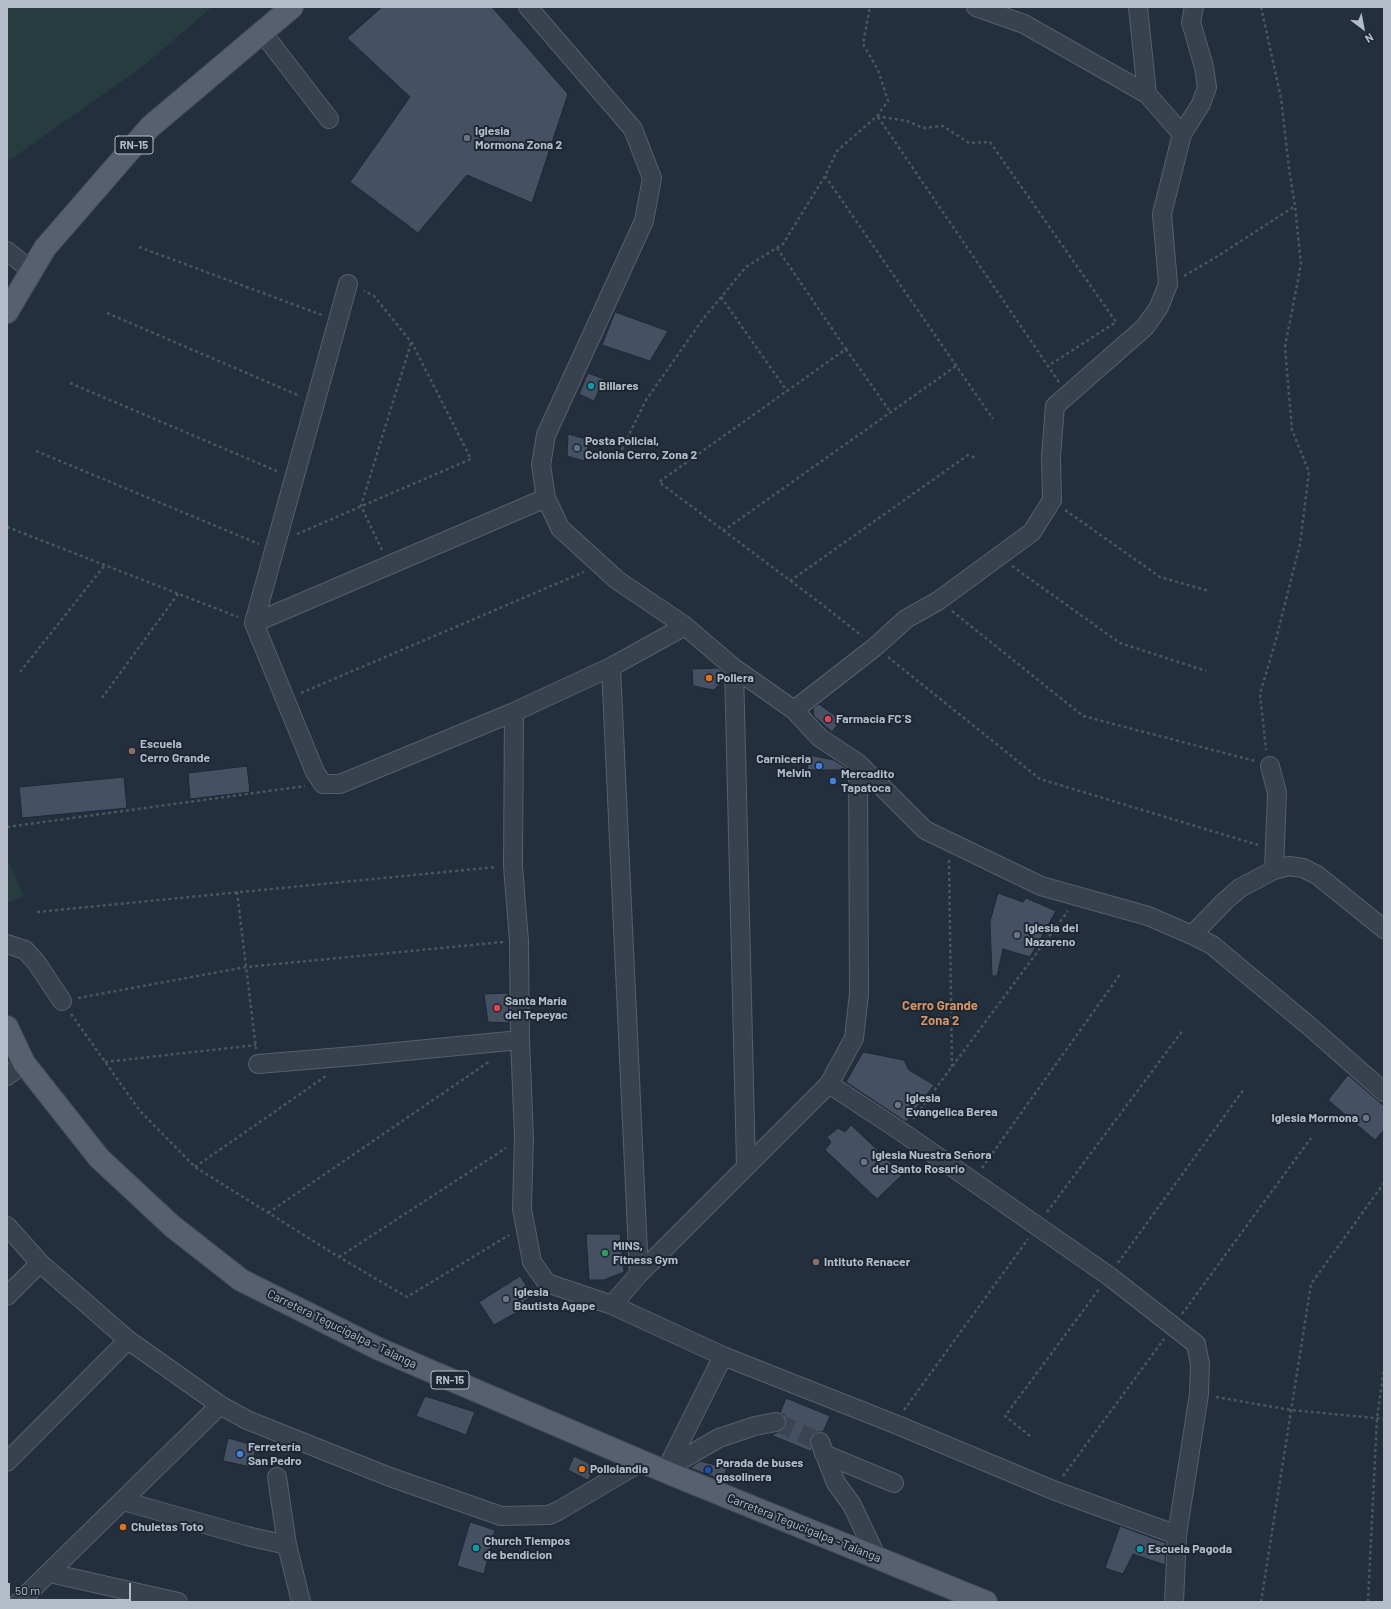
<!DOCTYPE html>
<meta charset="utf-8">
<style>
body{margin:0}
#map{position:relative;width:1391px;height:1609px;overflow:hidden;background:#242f3e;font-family:Barlow,sans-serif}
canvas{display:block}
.frame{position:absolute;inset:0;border:8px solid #b4bcc9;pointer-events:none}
.north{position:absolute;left:1343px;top:8px;width:40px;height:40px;-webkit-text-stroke:3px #1d2633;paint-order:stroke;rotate:148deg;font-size:11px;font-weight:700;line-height:16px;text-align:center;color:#b4bcc9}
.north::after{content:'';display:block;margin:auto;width:14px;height:18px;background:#b4bcc9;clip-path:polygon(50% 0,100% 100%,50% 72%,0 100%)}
.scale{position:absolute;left:8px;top:1583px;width:123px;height:18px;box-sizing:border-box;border:2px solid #b4bcc9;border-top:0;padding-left:5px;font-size:12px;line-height:14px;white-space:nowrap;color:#b4bcc9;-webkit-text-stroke:3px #1d2633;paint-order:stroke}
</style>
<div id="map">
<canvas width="1391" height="1609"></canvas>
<div class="frame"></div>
<div class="north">N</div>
<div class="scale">50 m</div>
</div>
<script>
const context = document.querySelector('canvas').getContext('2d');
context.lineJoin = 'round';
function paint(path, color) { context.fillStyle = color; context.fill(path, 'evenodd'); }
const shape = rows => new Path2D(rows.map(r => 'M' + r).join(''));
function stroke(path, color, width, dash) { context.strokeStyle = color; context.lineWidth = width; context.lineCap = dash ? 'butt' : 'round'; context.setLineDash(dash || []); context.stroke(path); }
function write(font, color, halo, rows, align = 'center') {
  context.font = font + ' Barlow,sans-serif'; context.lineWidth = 4; context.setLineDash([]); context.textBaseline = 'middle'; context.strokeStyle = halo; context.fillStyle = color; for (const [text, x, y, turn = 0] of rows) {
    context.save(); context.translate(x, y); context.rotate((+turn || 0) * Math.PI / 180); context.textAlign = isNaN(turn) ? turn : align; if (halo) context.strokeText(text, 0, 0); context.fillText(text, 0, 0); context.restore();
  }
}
paint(shape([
 [7,7,212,7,142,67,7,162],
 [7,858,24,896,7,903]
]), '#263c3f');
const building = shape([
 [382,7,492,7,568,94,532,203,467,175,418,233,350,182,410,97,347,38,382,7],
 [615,312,668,331,650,361,602,345,615,312],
 [588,373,604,379,594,401,579,394,588,373],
 [568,434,590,440,584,461,567,456,568,434],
 [718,668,724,673,724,679,714,690,693,686,692,669,718,668],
 [819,704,841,720,832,732,814,716,813,708,819,704],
 [809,755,834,760,848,769,848,770,807,770,809,755],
 [247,766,250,792,190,799,188,773,247,766],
 [124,777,127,808,22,818,19,787,124,777],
 [998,893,1023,902,1026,898,1056,911,1030,957,1003,949,997,976,992,976,990,921,998,893],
 [508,993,509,1023,488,1022,484,994,508,993],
 [863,1052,904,1060,909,1070,934,1085,906,1122,846,1082,863,1052],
 [1348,1075,1384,1106,1384,1130,1375,1140,1328,1100,1348,1075],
 [851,1125,903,1174,877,1199,825,1150,831,1142,827,1137,838,1128,845,1132,851,1125],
 [586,1234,620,1234,624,1272,604,1280,589,1280,586,1234],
 [520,1276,533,1296,524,1301,526,1307,494,1325,479,1302,520,1276],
 [425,1396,475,1412,466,1435,416,1416,425,1396],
 [786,1398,830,1416,823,1432,817,1432,812,1436,810,1441,812,1452,771,1435,783,1430,786,1426,786,1420,784,1415,780,1413,786,1398],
 [228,1438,257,1446,251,1467,223,1461,228,1438],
 [574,1456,596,1467,588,1480,568,1470,574,1456],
 [700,1461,727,1468,722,1480,690,1468,700,1461],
 [470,1522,495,1530,484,1574,457,1566,470,1522],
 [1120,1526,1166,1543,1165,1565,1133,1554,1123,1574,1105,1568,1120,1526]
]);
paint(building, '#455162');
stroke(building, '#1f2835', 1);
stroke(shape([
 [776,1422,820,1442]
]), '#3a4453', 18, [18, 9]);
const minor = shape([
 [528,7,633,129,652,178,644,221,546,435,541,465,546,498,560,528,617,580,685,626,734,668,794,710,820,738,858,763,925,830,1041,886,1148,916,1192,935,1212,945,1308,1025,1384,1092],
 [976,7,1024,24,1147,94,1182,134],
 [1138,7,1147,94],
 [262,32,329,119],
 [7,251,32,271],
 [348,284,254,623,315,772,323,784,340,784,514,712,611,667,685,626],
 [254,623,546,498],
 [611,667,639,1274],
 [734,668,746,1166],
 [794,710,875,647,906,619,938,601,1032,532,1052,500,1051,456,1055,406,1145,327,1159,307,1168,284,1162,214,1182,134,1201,104,1207,87,1204,67,1191,22,1194,7],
 [514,712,513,866,519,941,520,1040,524,1137,522,1209,532,1262,547,1283,612,1305,723,1356,895,1424,1053,1490,1177,1535],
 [1270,766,1277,793,1274,870],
 [1192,935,1225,901,1240,888,1274,870,1289,866,1303,868,1317,875,1384,929],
 [7,944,25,950,36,962,62,1001],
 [258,1064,354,1056,520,1040],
 [7,1076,24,1063],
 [829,1084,902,1132,1109,1276,1196,1344,1200,1364,1199,1394,1177,1535,1174,1602],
 [7,1226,40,1263,128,1340,220,1405,247,1420,390,1477,501,1516,549,1515,558,1511,641,1462],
 [7,1296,40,1263],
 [612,1305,639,1274,829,1084,854,1038,859,994,858,763],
 [820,1442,836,1483,852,1505,877,1558],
 [824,1454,894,1483],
 [7,1462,128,1340],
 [665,1472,723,1356],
 [671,1474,681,1460,719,1438,755,1426,776,1422],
 [277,1477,287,1545,301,1602],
 [123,1501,247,1536,287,1545],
 [50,1573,178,1602],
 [19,1602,220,1405]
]);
const major = shape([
 [7,312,45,248,150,127,292,7],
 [7,1027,24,1063,99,1158,172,1226,241,1280,379,1349,671,1474,986,1602]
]);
stroke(minor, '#565f6c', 20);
stroke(major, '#414a57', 24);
stroke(shape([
 [1261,7,1281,98,1289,168,1295,206,1301,264,1285,347,1292,430,1309,472,1300,544,1275,643,1260,694,1266,750],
 [877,116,907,121,923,128,943,126,969,143,990,142,1116,322,1048,366],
 [878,117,1059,382],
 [825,176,993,419],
 [139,247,322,315],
 [777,248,846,349,659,482,824,606,862,636],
 [1184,276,1218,256,1295,206],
 [721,297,787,391],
 [107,313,300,396],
 [846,349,891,413],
 [70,383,279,472],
 [36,451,259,544],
 [619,455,646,400,703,319,746,267,783,244,825,176,837,151,877,116,888,101,878,70,863,44,870,7],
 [1065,510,1160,577,1209,591],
 [7,527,238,617],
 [723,531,956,366],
 [297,534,471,459,412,343,374,296,364,291],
 [382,550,361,506,411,343],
 [1012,566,1120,643,1206,671],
 [790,581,968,455,976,458],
 [952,611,1083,716,1255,761],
 [888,657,1040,779,1258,845],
 [20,672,105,565],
 [301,693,584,572],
 [102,698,178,594],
 [7,827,305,786],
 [949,860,952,1067],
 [237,892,256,1049],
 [37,912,496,867],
 [78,998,246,967,503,942],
 [71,1014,140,1111,195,1167,339,1257,407,1297,509,1235],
 [105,1062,256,1045],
 [913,1119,1068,911],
 [195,1167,326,1076],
 [982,1168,1121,973],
 [1047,1212,1183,1030],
 [268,1213,490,1061],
 [339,1257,506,1148],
 [1118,1263,1244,1089],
 [1182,1314,1311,1138],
 [1216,1397,1291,1410,1384,1419],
 [904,1410,1028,1239],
 [1030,1436,1005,1416,1100,1288],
 [1063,1476,1164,1339],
 [1261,1602,1311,1284,1384,1183],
 [1368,1602,1377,1418,1384,1369]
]), '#44595c', 2.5, [3, 3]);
stroke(minor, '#38414e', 18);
stroke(major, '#56606e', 22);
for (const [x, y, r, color] of [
 [467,138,4,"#6b7280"],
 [591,386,4,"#0f9aa8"],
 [577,448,4,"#5c6f8a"],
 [709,678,4,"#e8710a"],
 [828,719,4,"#e0444e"],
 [132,751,4,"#8d6e63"],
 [819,766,4,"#3f7fe0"],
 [833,781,4,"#3f7fe0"],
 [1017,935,4,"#6b7280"],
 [497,1008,4,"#e0444e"],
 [898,1105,4,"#6b7280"],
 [1366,1118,4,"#6b7280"],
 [864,1162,4,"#6b7280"],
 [605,1253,4,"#2e9e5b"],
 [816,1262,4,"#8d6e63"],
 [506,1299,4,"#6b7280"],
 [240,1454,4,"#3f7fe0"],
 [582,1469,4,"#e8710a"],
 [708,1470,4,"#1a4fb4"],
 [123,1527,4,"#e8710a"],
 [476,1548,4,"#0f9aa8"],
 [1140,1549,4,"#0f9aa8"]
]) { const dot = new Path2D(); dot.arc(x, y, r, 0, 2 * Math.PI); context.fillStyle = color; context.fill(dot); stroke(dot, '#1d2633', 1.5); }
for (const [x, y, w] of [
 [134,145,38],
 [450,1380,38]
]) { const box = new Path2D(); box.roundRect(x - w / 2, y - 9, w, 18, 3); context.fillStyle = '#1d2633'; context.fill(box); stroke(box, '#b4bcc9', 1); }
write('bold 11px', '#b4bcc9', null, [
 ["RN-15",134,145],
 ["RN-15",450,1380]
]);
write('bold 12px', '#b4bcc9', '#1d2633', [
 ["Iglesia",475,131],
 ["Mormona Zona 2",475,145],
 ["Billares",599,386],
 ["Posta Policial,",585,441],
 ["Colonia Cerro, Zona 2",585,455],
 ["Pollera",717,678],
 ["Farmacia FC´S",836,719],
 ["Escuela",140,744],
 ["Cerro Grande",140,758],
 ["Carniceria",811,759,"right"],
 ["Melvin",811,773,"right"],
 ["Mercadito",841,774],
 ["Tapatoca",841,788],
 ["Iglesia del",1025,928],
 ["Nazareno",1025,942],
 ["Santa María",505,1001],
 ["del Tepeyac",505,1015],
 ["Iglesia",906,1098],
 ["Evangelica Berea",906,1112],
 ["Iglesia Mormona",1358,1118,"right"],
 ["Iglesia Nuestra Señora",872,1155],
 ["del Santo Rosario",872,1169],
 ["MINS,",613,1246],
 ["Fitness Gym",613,1260],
 ["Intituto Renacer",824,1262],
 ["Iglesia",514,1292],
 ["Bautista Agape",514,1306],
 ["Ferretería",248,1447],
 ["San Pedro",248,1461],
 ["Parada de buses",716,1463],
 ["gasolinera",716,1477],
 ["Pollolandia",590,1469],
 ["Chuletas Toto",131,1527],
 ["Church Tiempos",484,1541],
 ["de bendicion",484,1555],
 ["Escuela Pagoda",1148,1549]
], 'left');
write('12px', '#b4bcc9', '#1d2633', [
 ["Carretera Tegucigalpa - Talanga",342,1329,26],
 ["Carretera Tegucigalpa - Talanga",804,1528,22]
]);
write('bold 13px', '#d59563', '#1d2633', [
 ["Cerro Grande",940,1006],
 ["Zona 2",940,1021]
]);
</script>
